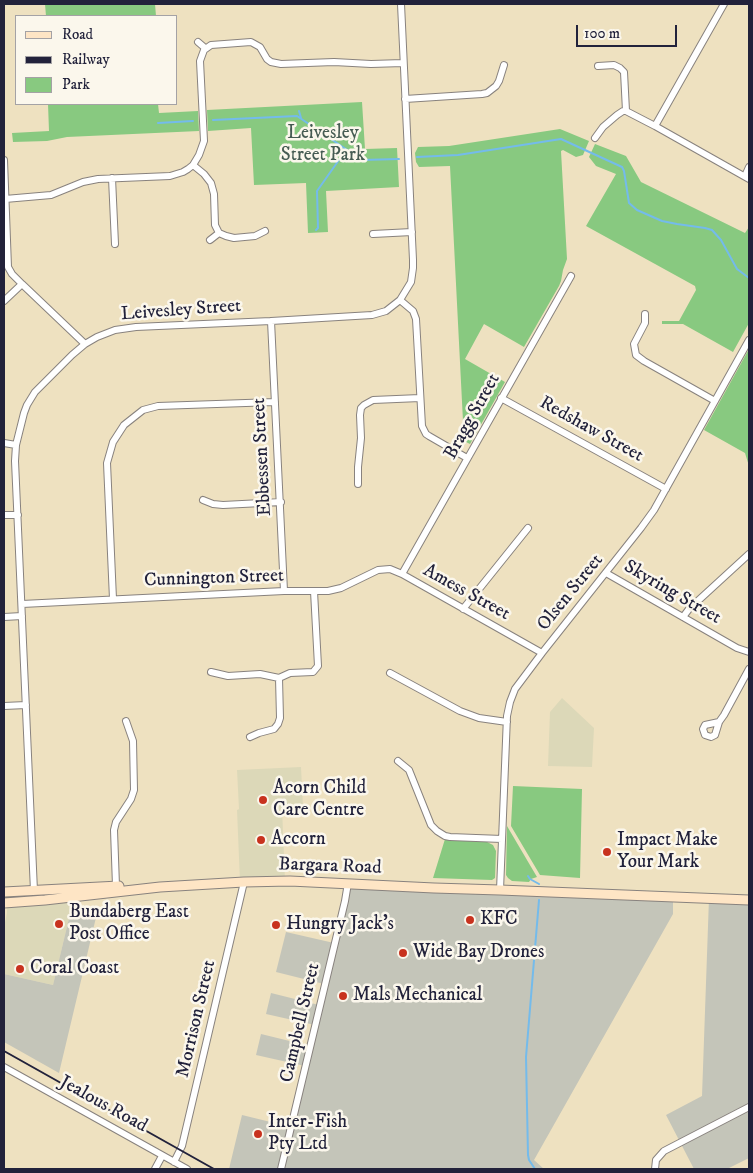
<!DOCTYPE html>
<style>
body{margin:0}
#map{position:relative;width:753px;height:1173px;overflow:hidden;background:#eee1c0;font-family:"IM FELL DW Pica",serif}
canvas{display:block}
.frame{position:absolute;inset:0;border:5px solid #22223b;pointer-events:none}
.legend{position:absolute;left:15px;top:15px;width:162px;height:90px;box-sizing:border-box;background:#fbf7ec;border:1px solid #a4a2a5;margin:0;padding:6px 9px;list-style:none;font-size:15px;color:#22223b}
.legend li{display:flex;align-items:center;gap:10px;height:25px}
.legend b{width:25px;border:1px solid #a4a2a5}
.scale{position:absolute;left:576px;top:25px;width:101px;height:22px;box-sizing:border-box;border:2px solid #22223b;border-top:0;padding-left:6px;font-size:15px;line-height:18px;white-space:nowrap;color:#22223b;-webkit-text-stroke:4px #fbf7ec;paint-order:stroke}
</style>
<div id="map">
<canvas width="753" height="1173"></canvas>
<div class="frame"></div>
<ul class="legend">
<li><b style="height:6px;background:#fee5c5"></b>Road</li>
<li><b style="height:6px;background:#22223b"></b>Railway</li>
<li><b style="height:14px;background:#88c980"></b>Park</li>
</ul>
<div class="scale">100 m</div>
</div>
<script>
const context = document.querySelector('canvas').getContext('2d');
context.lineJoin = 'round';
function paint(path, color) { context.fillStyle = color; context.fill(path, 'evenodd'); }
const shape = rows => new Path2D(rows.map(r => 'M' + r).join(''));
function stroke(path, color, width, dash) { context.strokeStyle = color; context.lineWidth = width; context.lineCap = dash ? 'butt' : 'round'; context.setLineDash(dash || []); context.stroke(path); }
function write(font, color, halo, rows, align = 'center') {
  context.font = font + ' "IM FELL DW Pica",serif'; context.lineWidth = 5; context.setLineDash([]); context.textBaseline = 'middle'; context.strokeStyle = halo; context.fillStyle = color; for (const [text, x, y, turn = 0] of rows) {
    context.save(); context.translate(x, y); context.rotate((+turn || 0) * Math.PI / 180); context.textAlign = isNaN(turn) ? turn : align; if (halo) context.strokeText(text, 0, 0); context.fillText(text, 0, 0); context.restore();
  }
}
paint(shape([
 [562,698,594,728,592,767,548,766,550,712],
 [301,767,303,807,282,808,285,881,240,882,237,810,239,809,237,770],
 [71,894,71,910,53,985,4,974,4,927,7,913,7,897]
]), '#dcd8b8');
paint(shape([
 [347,883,673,898,673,914,534,1160,544,1169,229,1169,242,1115,291,1127,305,1066,256,1055,261,1034,310,1046,315,1025,266,1014,271,993,319,1005,324,984,276,972,286,932,334,943],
 [709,898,749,899,749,1158,727,1169,694,1169,666,1115,702,1096],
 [98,909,69,1031,59,1073,4,1042,4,974,53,985,71,910]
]), '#c4c5b9');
paint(shape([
 [45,4,155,4,156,16,46,16],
 [362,102,365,149,397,148,399,187,326,191,328,232,308,233,306,183,254,185,251,128,208,131,207,110],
 [48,104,158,104,159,113,198,111,199,131,67,137,47,141,13,142,12,133,49,131],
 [560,129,589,141,583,155,576,157,563,150,561,151,567,259,563,270,561,281,559,286,524,347,484,324,465,359,505,382,470,444,464,441,450,166,419,167,416,162,415,153,418,147,449,146],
 [595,144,626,156,641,182,745,233,749,227,749,323,733,352,683,324,662,324,662,321,679,321,696,290,695,286,586,226,616,174,596,166,589,157],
 [749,349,749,466,745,453,704,430],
 [513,786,582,789,580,878,540,875,511,826],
 [507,826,537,877,531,879,529,882,512,881,508,878,506,875],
 [445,839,452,840,487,842,493,845,496,851,495,878,492,880,433,878]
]), '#88c980');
stroke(shape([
 [299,111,301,118],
 [213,120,297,116,362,160,399,159],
 [158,123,193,121],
 [417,157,458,155,561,139,622,167,624,171,629,203,637,210,662,221,677,224,705,228,712,230,721,240,737,269,749,278],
 [316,230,318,228,317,191,346,150],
 [528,876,530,879,539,884],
 [535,1169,529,1160,528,1155,526,1057,539,900]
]), '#74bbeb', 2);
const street = shape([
 [198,42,205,48],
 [598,66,614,65,620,68,624,72,626,111],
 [405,99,482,94,487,93,496,86,499,81,504,65],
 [655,126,724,4],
 [595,138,603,127,617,115,623,111,626,111,655,126,749,179],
 [4,160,8,267,12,274,22,284,85,344],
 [193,165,204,174,211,183,214,194,215,225,219,233,226,236,234,238,255,236,265,231],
 [745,176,749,167],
 [112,178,115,244],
 [5,199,51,195,83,182,98,179,170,176,183,172,188,169,193,165,199,155,204,141,200,61,204,50,211,45,251,42,260,47,267,59,271,62,281,64,334,62,371,64,403,63],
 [373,234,412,232],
 [210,240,219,233],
 [400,300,413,311,416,319,422,426,426,434,429,436,467,458],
 [4,301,22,284],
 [645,314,645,323,634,344,636,355,644,361,715,401],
 [271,321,284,591],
 [501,398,666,489],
 [4,443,16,445],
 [358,484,358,467,361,438,360,415,361,408,364,405,373,400,420,398],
 [203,500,213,504,223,505,281,502],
 [4,515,18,515],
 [606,573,737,648,749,652],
 [402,574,571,276],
 [113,599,107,463,113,442,124,425,143,410,158,406,275,402],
 [22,604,284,591,328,591,341,588,378,570,390,569,402,574,542,653],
 [463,609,528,528],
 [4,617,22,616],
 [683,617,689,609,749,554],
 [211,672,228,676,260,674,279,678],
 [390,673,460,711,479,718,507,722],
 [279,678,290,673,313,672,318,666,314,591],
 [4,706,26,705],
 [719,722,724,715,749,669],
 [719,722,715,735,711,737,705,735,703,729,705,725,719,722],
 [250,737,259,733,274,729,278,724,280,718,279,678],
 [398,761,409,770,431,825,437,831,445,836,450,837,502,839],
 [116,886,114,830,116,822,131,799,134,790,133,741,126,721],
 [500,890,507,716,510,702,515,689,542,653,641,528,654,510,749,340],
 [34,891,15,461,16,445,24,413,27,405,35,392,72,355,85,344,97,337,115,330,136,327,271,321,372,315,386,311,400,300,411,282,413,268,413,260,401,4],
 [4,1067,187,1169],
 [174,1162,182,1146,244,882],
 [155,1169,162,1156],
 [281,1169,345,901,348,883],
 [655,1169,656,1160,664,1151,749,1107]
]);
const secondary = shape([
 [4,892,119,886],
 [4,903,45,900,160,887,244,882,290,881,434,888,500,890,749,900]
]);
stroke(street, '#88827e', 8);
stroke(secondary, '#88827e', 11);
stroke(street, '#fff', 6);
stroke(secondary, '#fee5c5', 9);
stroke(shape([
 [4,1051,214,1169]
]), '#22223b', 2);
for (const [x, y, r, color] of [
 [263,800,5,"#c8321e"],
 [261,840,5,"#c8321e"],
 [607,852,5,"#c8321e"],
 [470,920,5,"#c8321e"],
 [59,924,5,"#c8321e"],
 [276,925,5,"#c8321e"],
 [403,953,5,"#c8321e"],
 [20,969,5,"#c8321e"],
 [343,996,5,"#c8321e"],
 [258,1134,5,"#c8321e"]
]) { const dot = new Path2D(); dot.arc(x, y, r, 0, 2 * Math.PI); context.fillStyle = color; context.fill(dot); stroke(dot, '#fbf7ec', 2); }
write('19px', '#465c53', '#fbf7ec', [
 ["Leivesley",323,134],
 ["Street Park",323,156]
]);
write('19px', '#22223b', '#fbf7ec', [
 ["Leivesley Street",181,311,-4],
 ["Bragg Street",473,417,-61],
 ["Redshaw Street",591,430,29],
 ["Ebbessen Street",263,457,-93],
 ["Cunnington Street",214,579,-2],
 ["Amess Street",466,593,29],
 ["Olsen Street",571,593,-51],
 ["Skyring Street",672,593,30],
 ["Bargara Road",330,867,2],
 ["Morrison Street",197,1019,-77],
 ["Campbell Street",301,1023,-77],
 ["Jealous Road",103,1105,29]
]);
write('19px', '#22223b', '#fbf7ec', [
 ["Acorn Child",273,789],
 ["Care Centre",273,811],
 ["Accorn",271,840],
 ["Impact Make",617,841],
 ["Your Mark",617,863],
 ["Bundaberg East",69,913],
 ["Post Office",69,935],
 ["KFC",480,920],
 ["Hungry Jack's",286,925],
 ["Wide Bay Drones",413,953],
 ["Coral Coast",30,969],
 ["Mals Mechanical",353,996],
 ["Inter-Fish",268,1123],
 ["Pty Ltd",268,1145]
], 'left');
</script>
